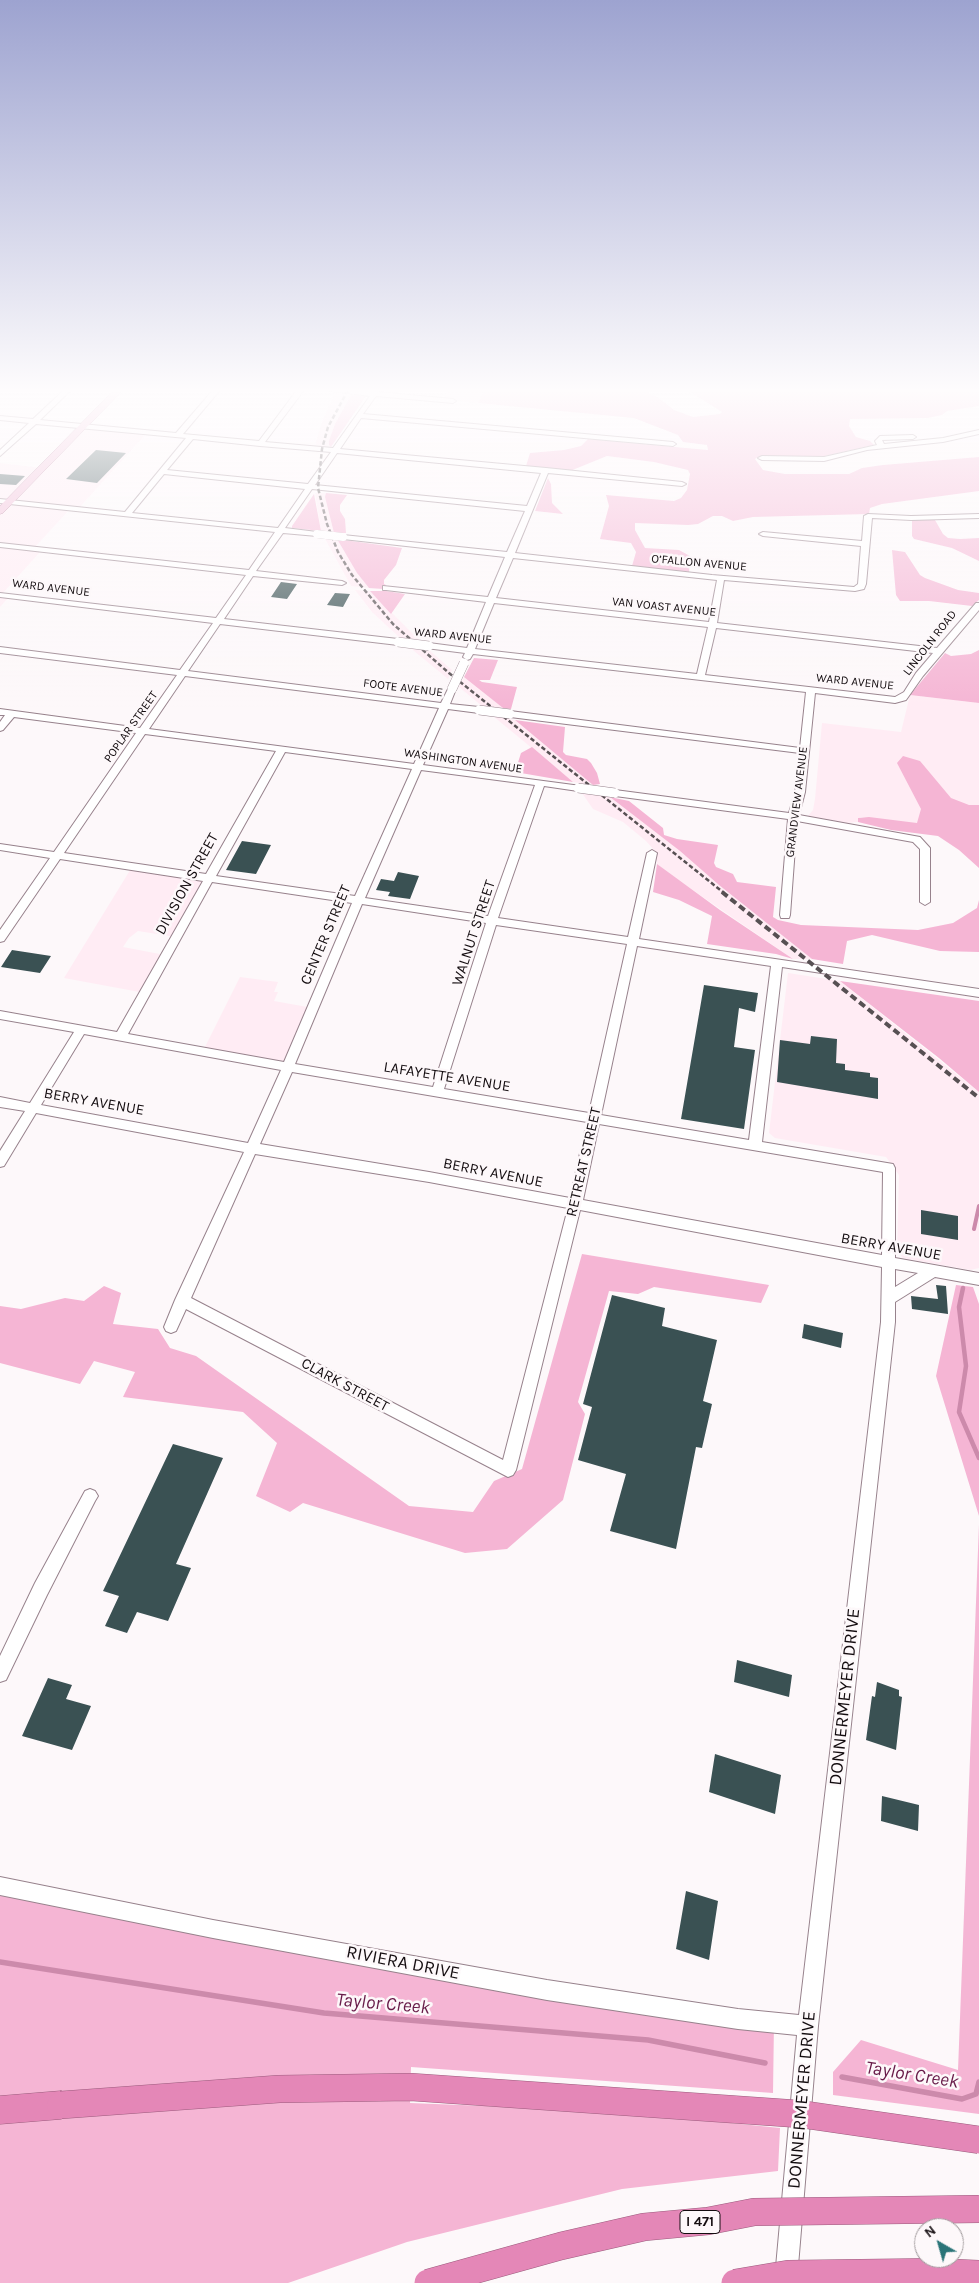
<!DOCTYPE html>
<meta charset="utf-8">
<style>
body{margin:0}
#map{position:relative;width:979px;height:2283px;overflow:hidden;background:#fdf8fa;font-family:Karla,sans-serif}
canvas{display:block}
.north{position:absolute;left:914px;top:2218px;width:50px;height:50px;box-sizing:border-box;background:#fdf8fa;border:1px solid #a09a9c;border-radius:50%;rotate:322deg;font-size:14px;font-weight:700;line-height:20px;text-align:center;color:#140d10}
.north::after{content:'';display:block;margin:auto;width:18px;height:22px;background:#2a7478;clip-path:polygon(50% 0,100% 100%,50% 72%,0 100%)}
</style>
<div id="map">
<canvas width="979" height="2283"></canvas>
<div class="north">N</div>
</div>
<script>
const context = document.querySelector('canvas').getContext('2d');
context.lineJoin = 'round';
function paint(path, color) { context.fillStyle = color; context.fill(path, 'evenodd'); }
const shape = rows => new Path2D(rows.map(r => 'M' + r).join(''));
function stroke(path, color, width, dash) { context.strokeStyle = color; context.lineWidth = width; context.lineCap = dash ? 'butt' : 'round'; context.setLineDash(dash || []); context.stroke(path); }
function write(font, color, halo, rows, align = 'center') {
  context.font = font + ' Karla,sans-serif'; context.lineWidth = 5; context.setLineDash([]); context.textBaseline = 'middle'; context.strokeStyle = halo; context.fillStyle = color; for (const [text, x, y, turn = 0] of rows) {
    context.save(); context.translate(x, y); context.rotate((+turn || 0) * Math.PI / 180); context.textAlign = isNaN(turn) ? turn : align; if (halo) context.strokeText(text, 0, 0); context.fillText(text, 0, 0); context.restore();
  }
}
paint(shape([
 [449,390,484,390,478,403,444,399],
 [335,393,351,395,335,424,329,445,331,447,315,445,323,419],
 [83,427,147,433,79,508,72,507,34,548,42,550,2,594,10,596,0,607,0,463,42,468],
 [315,493,329,493,325,497,334,533,321,531],
 [324,537,337,539,357,573,369,588,351,586],
 [355,590,370,591,419,640,400,638,372,612],
 [408,646,428,649,452,670,448,679],
 [464,677,474,683,503,708,482,706,459,687],
 [910,695,979,703,979,820,921,813,917,824,861,817,858,818,858,822,846,823,807,817,813,810,815,799,822,723,901,732],
 [493,716,515,720,593,785,573,782],
 [582,793,610,797,680,851,719,885,812,959,793,959,665,871,657,864,655,851,646,841,623,822,593,809],
 [132,867,208,879,176,937,138,931,129,938,123,947,165,955,145,993,64,978],
 [788,973,840,981,979,1092,979,1268,970,1270,903,1258,897,1252,899,1175,886,1157,775,1138,769,1133],
 [240,977,278,982,274,992,278,992,274,1001,313,1008,288,1067,203,1051]
]), '#ffecf4');
paint(shape([
 [484,390,643,390,659,398,674,410,693,417,720,414,722,412,692,393,684,390,979,390,979,406,947,411,942,415,927,418,850,419,849,426,856,437,870,441,874,445,820,457,758,457,755,459,763,470,785,474,849,474,862,468,883,465,979,457,979,491,882,504,870,508,869,514,753,517,733,521,722,516,713,516,698,524,688,525,635,523,635,530,645,548,679,550,690,556,689,572,632,566,636,552,631,543,600,539,609,506,606,495,674,501,681,498,687,490,690,474,688,470,654,462,607,456,570,471,526,466,530,453,564,450,581,446,588,439,708,450,707,445,683,442,678,435,634,418,478,403],
 [351,395,366,396,331,447,329,445,329,441,335,424],
 [548,478,551,484,552,503,563,514,535,511],
 [326,493,347,495,340,505,340,511,345,519,346,533,334,533,325,497],
 [314,494,321,531,292,528,292,526],
 [912,520,935,520,943,534,948,538,960,539,979,538,979,561,952,548,914,539,912,536],
 [337,539,402,548,396,565,384,580,384,584,386,585,383,589,369,588,357,573],
 [892,550,905,552,920,575,925,578,958,590,979,593,979,600,972,606,929,601,900,601,896,595],
 [370,591,386,591,405,594,391,614],
 [979,650,979,703,910,695,945,653,951,656,971,654],
 [474,658,498,660,490,680,479,680,482,682,517,687,511,709,503,708,464,677],
 [515,720,565,727,563,752,566,755,587,759,591,763,597,773,600,784,593,785],
 [532,747,566,776,573,782,515,772,521,753],
 [903,756,920,761,951,798,969,805,979,805,979,868,959,850,938,836,891,830,858,822,858,818,869,817,917,823,921,809,897,763],
 [610,797,629,801,663,828,664,835,677,839,718,845,714,863,716,867,733,874,737,882,776,887,773,917,778,920,801,925,918,930,953,923,977,908,979,900,979,952,940,951,872,935,847,941,843,964,812,959,719,885,680,851],
 [657,864,720,910,793,959,776,954,707,944,712,916,679,900,653,892],
 [840,981,979,1001,979,1092,939,1058],
 [582,1254,769,1285,761,1303,654,1287,638,1294,609,1291,578,1402,585,1414,563,1500,507,1549,465,1553,303,1503,290,1512,256,1496,277,1443,243,1412,123,1397,135,1372,94,1361,80,1384,0,1363,0,1306,21,1309,65,1298,84,1301,104,1286,121,1293,113,1324,158,1329,170,1348,196,1356,409,1506,473,1512,494,1481,522,1469],
 [956,1285,973,1287,979,1304,979,1516,936,1376],
 [979,1524,979,2114,833,2095,833,2072,861,2040,958,2070],
 [0,1886,774,2022,773,2093,411,2067,410,2103,613,2111,780,2128,778,2171,622,2189,407,2242,288,2283,0,2283]
]), '#f5b5d4');
stroke(shape([
 [974,1229,979,1206]
]), '#cc8aab', 4);
stroke(shape([
 [963,1288,959,1307,966,1366,959,1412,979,1458]
]), '#cc8aab', 4.5);
stroke(shape([
 [0,1962,324,2013,648,2040,765,2063],
 [842,2077,962,2099,976,2094,979,2082]
]), '#cc8aab', 5.5);
paint(shape([
 [96,450,126,453,97,483,66,479],
 [0,474,25,476,16,485,0,484],
 [281,582,297,584,287,599,271,597],
 [335,593,350,594,343,607,327,605],
 [242,841,271,845,256,874,226,870],
 [398,872,419,876,410,899,388,896,390,892,376,890,381,879,394,881],
 [12,950,51,956,40,973,1,967],
 [704,985,758,993,755,1012,739,1008,734,1047,755,1050,744,1129,681,1119],
 [811,1036,837,1039,836,1063,845,1064,845,1070,870,1073,870,1077,878,1078,878,1099,777,1082,780,1040,810,1044],
 [921,1210,958,1216,958,1240,921,1234],
 [936,1285,946,1286,948,1314,912,1309,911,1296,938,1299],
 [612,1295,665,1308,662,1326,717,1340,703,1401,712,1404,702,1448,696,1447,676,1549,610,1531,626,1474,578,1460,592,1407,583,1404],
 [804,1324,843,1333,841,1348,802,1338],
 [173,1444,223,1458,176,1564,191,1568,168,1621,137,1612,127,1633,105,1626,119,1596,103,1591],
 [737,1660,792,1675,789,1697,734,1682],
 [48,1678,72,1685,66,1699,91,1706,72,1750,22,1736],
 [877,1682,899,1690,899,1696,902,1697,896,1750,866,1740,872,1696,875,1697],
 [715,1754,781,1775,775,1814,709,1792],
 [882,1796,919,1805,918,1831,881,1821],
 [686,1891,718,1901,709,1960,676,1949]
]), '#3a5153');
const minor = shape([
 [64,390,71,390,40,420,176,433,213,390,220,390,183,434,259,441,297,390,304,390,265,442,333,448,370,396,325,390,355,390,453,399,456,401,453,403,376,396,363,414,673,442,676,444,673,446,361,418,340,449,546,468,682,482,686,484,682,486,548,473,515,553,712,575,854,587,858,584,861,546,763,536,759,534,763,532,862,541,864,516,868,514,911,516,979,514,979,518,911,520,872,518,866,584,864,589,855,591,724,580,717,623,937,648,976,603,979,603,979,610,923,676,906,700,895,703,815,693,805,792,799,815,920,837,930,848,930,902,925,905,920,902,920,849,913,842,797,821,790,915,789,918,781,918,780,915,788,819,615,796,610,793,615,790,789,813,795,792,800,753,510,717,505,714,510,711,800,748,806,692,473,654,470,659,467,660,463,657,465,653,426,648,425,646,429,643,467,648,486,602,386,590,383,590,383,586,488,597,505,557,343,539,339,537,343,535,507,552,525,511,312,489,285,528,317,532,321,534,317,536,283,533,256,571,342,581,346,583,342,585,253,576,224,619,398,639,402,642,398,645,220,624,188,671,441,703,449,687,455,687,456,689,450,704,479,707,484,710,479,713,448,709,423,765,581,786,583,788,578,791,544,786,498,918,628,937,647,853,652,850,657,853,639,939,979,989,979,997,782,967,762,1142,893,1164,895,1168,895,1258,979,1273,979,1285,935,1277,895,1302,895,1322,818,2026,797,2278,795,2283,777,2283,775,2278,797,2035,738,2029,547,2000,213,1938,0,1895,0,1877,213,1920,547,1980,738,2009,799,2015,881,1322,882,1267,580,1210,516,1470,513,1475,508,1477,186,1309,176,1331,171,1333,166,1331,164,1327,175,1300,244,1152,36,1113,4,1166,0,1167,0,1151,25,1111,0,1107,0,1097,30,1103,74,1032,0,1019,0,1011,117,1032,203,881,60,859,4,941,0,942,0,930,50,858,0,850,0,844,54,852,136,733,14,717,3,730,0,731,0,722,5,715,0,715,0,709,140,728,177,675,0,653,0,647,180,670,213,623,0,597,0,593,216,618,246,575,0,547,0,543,249,570,275,532,0,503,0,499,125,512,186,438,36,424,0,456,0,450,29,423,0,420,0,416,33,419,64,390],
 [193,439,260,446,331,452,308,484,167,470,193,439],
 [337,453,541,473,527,506,315,485,337,453],
 [164,474,305,489,278,528,132,513,164,474],
 [513,558,717,580,709,622,496,598,513,558],
 [494,603,708,627,697,674,475,649,494,603],
 [716,628,933,653,916,673,904,692,895,697,705,675,716,628],
 [185,676,439,708,414,764,149,729,185,676],
 [145,734,276,751,206,874,64,853,145,734],
 [285,752,412,769,355,896,216,876,285,752],
 [421,770,535,785,488,916,365,898,421,770],
 [212,882,352,903,284,1062,128,1034,212,882],
 [362,904,486,923,433,1087,295,1064,362,904],
 [496,925,627,944,589,1113,444,1089,496,925],
 [637,946,771,966,749,1140,601,1115,637,946],
 [84,1034,281,1070,248,1143,41,1105,84,1034],
 [292,1072,587,1122,570,1198,429,1172,260,1144,292,1072],
 [599,1124,883,1172,882,1255,583,1200,599,1124],
 [255,1154,429,1182,568,1208,503,1460,191,1298,255,1154],
 [895,1269,918,1273,895,1287,895,1269],
 [979,430,979,434,943,442,867,450,824,461,762,460,758,458,762,456,824,457,877,445,875,441,880,436,913,435,916,437,913,439,882,440,884,444,943,438,979,430],
 [90,1489,95,1491,98,1496,95,1501,47,1595,6,1680,0,1682,0,1656,35,1583,85,1491,90,1489]
]);
const major = shape([
 [114,390,123,390,3,513,0,514,0,506,114,390]
]);
const highway = shape([
 [61,2091,71,2095,75,2105,71,2115,61,2119,0,2124,0,2096,61,2091]
]);
stroke(minor, '#97828c', 2);
stroke(major, '#9b5c7d', 1);
stroke(highway, '#9b5c7d', 1);
paint(minor, '#fff');
paint(major, '#efb7d4');
paint(highway, '#e487b7');
stroke(shape([
 [348,390,328,427,322,449,318,488,327,524,338,552,352,575,393,624,449,673,724,893]
]), '#575053', 2.5, [4.5, 2.5]);
stroke(shape([
 [722,892,979,1098]
]), '#575053', 4, [7, 4]);
const minorBridgeFar1 = shape([
 [317,534,343,537]
]);
const minorBridge = shape([
 [398,642,429,646],
 [452,689,464,663],
 [479,710,510,714],
 [578,788,615,793]
]);
const highwayBridge = shape([
 [61,2105,279,2089,411,2087,800,2114,979,2140],
 [428,2283,561,2246,644,2227,708,2221,754,2212,979,2209],
 [735,2283,788,2274,935,2272,979,2274]
]);
stroke(minorBridgeFar1, '#97828c', 8, []);
stroke(minorBridge, '#97828c', 10, []);
stroke(highwayBridge, '#9b5c7d', 28, []);
stroke(minorBridgeFar1, '#fff', 8);
stroke(minorBridge, '#fff', 9);
stroke(highwayBridge, '#e487b7', 27);
const sky = context.createLinearGradient(0, 0, 0, 710);
sky.addColorStop(0, '#9da3d0');
sky.addColorStop(0.55, '#fefcfd');
sky.addColorStop(1, '#fefcfd00');
context.fillStyle = sky;
context.fillRect(0, 0, 979, 710);
write('12px', '#140d10', '#fdf8fa', [
 ["O’FALLON AVENUE",699,563,5],
 ["WARD AVENUE",51,588,7],
 ["VAN VOAST AVENUE",664,607,6],
 ["WARD AVENUE",453,636,6],
 ["LINCOLN ROAD",930,643,-52],
 ["WARD AVENUE",855,682,6],
 ["FOOTE AVENUE",403,688,7],
 ["POPLAR STREET",131,727,-55],
 ["WASHINGTON AVENUE",463,761,8],
 ["GRANDVIEW AVENUE",797,802,-83]
]);
for (const [x, y, w] of [
 [700,2222,40]
]) { const box = new Path2D(); box.roundRect(x - w / 2, y - 11.5, w, 23, 4); context.fillStyle = '#fdf8fa'; context.fill(box); stroke(box, '#140d10', 1); }
write('bold 14px', '#140d10', null, [
 ["I 471",700,2222]
]);
write('15px', '#140d10', '#fdf8fa', [
 ["DIVISION STREET",187,884,-61],
 ["WALNUT STREET",474,933,-72],
 ["CENTER STREET",326,935,-67],
 ["LAFAYETTE AVENUE",447,1077,9],
 ["BERRY AVENUE",94,1102,10],
 ["RETREAT STREET",584,1162,-77],
 ["BERRY AVENUE",493,1173,11],
 ["BERRY AVENUE",891,1247,10],
 ["CLARK STREET",345,1385,28]
]);
write('18px', '#140d10', '#fdf8fa', [
 ["DONNERMEYER DRIVE",845,1697,-84],
 ["RIVIERA DRIVE",403,1963,11],
 ["DONNERMEYER DRIVE",802,2100,-85]
]);
write('italic 19px', '#681b49', '#fdf8fa', [
 ["Taylor Creek",383,2004,5],
 ["Taylor Creek",912,2075,9]
]);
</script>
